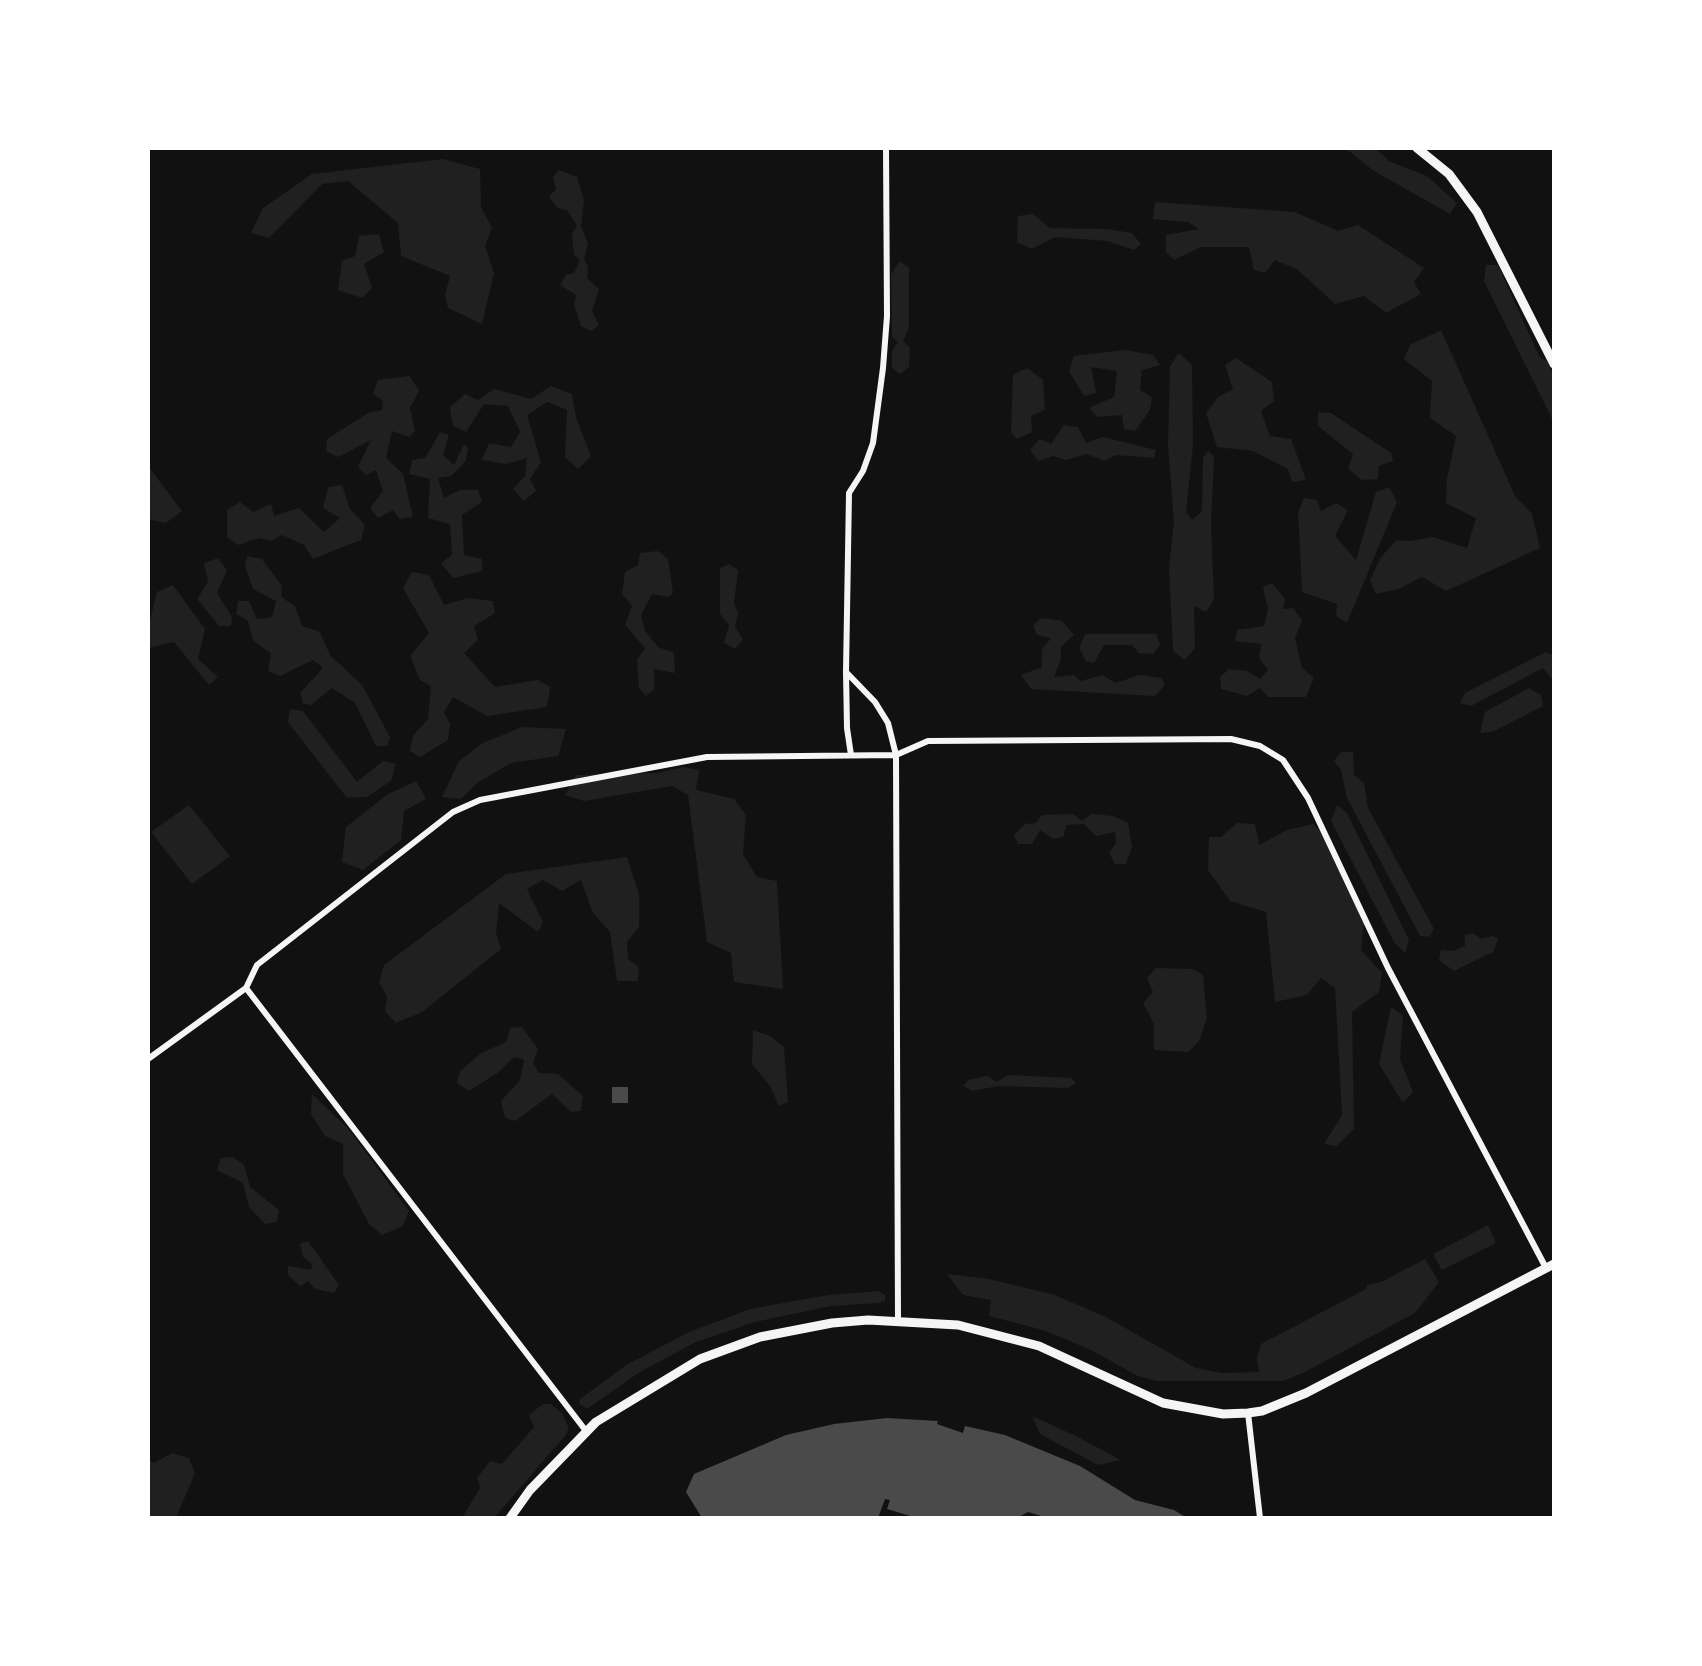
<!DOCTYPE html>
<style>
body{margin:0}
#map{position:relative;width:1702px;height:1666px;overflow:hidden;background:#111;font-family:Overpass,sans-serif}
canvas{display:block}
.frame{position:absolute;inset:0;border:150px solid #fff;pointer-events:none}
</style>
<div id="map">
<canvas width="1702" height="1666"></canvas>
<div class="frame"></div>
</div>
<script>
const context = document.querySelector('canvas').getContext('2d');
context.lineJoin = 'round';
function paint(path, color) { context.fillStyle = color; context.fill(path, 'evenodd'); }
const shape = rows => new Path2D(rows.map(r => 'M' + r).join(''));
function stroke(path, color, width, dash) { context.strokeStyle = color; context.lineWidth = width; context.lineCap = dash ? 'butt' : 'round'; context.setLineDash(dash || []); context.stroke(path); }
paint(shape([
 [1345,148,1375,148,1389,161,1427,176,1457,203,1450,214,1374,171],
 [443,159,480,169,481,207,492,228,485,246,494,273,482,324,448,308,445,295,450,276,401,256,398,223,348,181,322,184,269,238,251,233,263,208,312,174],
 [559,170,577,177,584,200,581,226,588,243,584,259,588,267,587,278,599,289,592,311,599,325,591,331,581,326,574,305,576,295,560,285,566,275,574,273,580,260,574,255,572,234,577,226,567,210,558,208,549,197,556,189,553,177],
 [1155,202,1295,212,1338,231,1358,225,1424,268,1414,282,1421,294,1386,313,1364,296,1335,304,1298,270,1275,260,1265,273,1254,270,1249,247,1201,247,1174,260,1166,252,1166,235,1199,229,1188,222,1153,219],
 [1033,214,1050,228,1107,229,1132,233,1141,244,1134,250,1108,241,1055,237,1032,249,1017,242,1018,216],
 [379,234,384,252,364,264,372,288,362,298,338,290,342,261,355,256,359,236],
 [900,261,909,268,909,328,903,341,910,348,909,367,900,374,892,368,892,351,898,342,892,337,891,274],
 [1486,265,1498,265,1539,356,1549,363,1554,377,1554,423,1484,281],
 [1441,330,1515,496,1532,514,1540,548,1446,591,1422,577,1399,589,1376,594,1370,580,1381,557,1397,540,1410,541,1433,537,1467,548,1476,518,1446,503,1447,479,1456,436,1430,418,1432,381,1404,359,1410,345],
 [1125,350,1153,355,1160,365,1142,370,1140,390,1152,397,1150,410,1135,431,1124,429,1122,415,1097,417,1089,408,1114,397,1117,371,1091,367,1096,393,1084,396,1069,371,1074,356],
 [1179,353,1192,365,1193,445,1186,512,1192,520,1202,511,1203,458,1208,451,1214,456,1211,525,1214,599,1206,612,1194,606,1195,648,1185,660,1173,651,1169,568,1174,522,1168,445,1170,366],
 [1236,358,1272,382,1274,401,1261,411,1270,436,1291,439,1306,480,1292,482,1288,469,1253,451,1217,447,1206,413,1218,397,1233,389,1225,365],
 [1027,368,1043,380,1045,410,1031,416,1032,432,1017,439,1011,433,1013,375],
 [410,376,419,391,410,408,415,431,409,437,392,431,386,458,403,474,413,517,400,519,393,510,378,518,370,508,383,491,376,470,366,475,358,467,371,440,338,457,326,451,327,439,368,413,382,410,383,401,373,394,378,380],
 [551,386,572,394,576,417,591,456,578,469,565,457,567,410,547,402,527,415,541,462,530,479,536,491,524,501,513,489,525,476,527,458,506,464,482,460,489,443,511,447,520,432,508,406,484,404,466,432,453,426,450,407,465,394,478,400,494,389,531,399],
 [1318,412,1331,413,1391,453,1393,461,1379,466,1378,479,1362,480,1348,469,1353,454,1318,426],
 [1064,425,1078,427,1086,443,1103,437,1156,450,1154,458,1116,455,1104,461,1087,454,1066,460,1053,456,1038,461,1030,450,1040,439,1051,444],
 [440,432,449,435,443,455,454,465,464,444,468,448,466,461,451,476,438,478,444,498,460,490,478,490,482,502,462,515,464,555,482,559,482,571,453,578,441,563,452,555,450,524,428,518,430,479,409,474,412,460,425,458],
 [148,466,182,511,166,523,148,519],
 [342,485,350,509,365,525,361,540,313,559,304,545,282,535,271,541,259,538,238,545,227,537,227,510,240,502,253,512,271,504,274,516,299,508,324,532,340,518,323,508,328,487],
 [1389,487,1397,502,1347,623,1336,616,1337,604,1302,592,1298,512,1304,498,1317,500,1321,511,1336,503,1348,510,1335,536,1356,560,1376,492],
 [658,551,668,559,673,593,668,597,652,594,641,615,645,631,658,647,674,653,675,673,654,669,654,690,646,696,639,688,637,660,645,648,625,625,632,606,622,594,625,572,638,565,640,553],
 [247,556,262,559,282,586,281,597,295,606,302,626,320,632,330,655,362,685,390,737,387,746,376,746,355,703,332,688,311,705,303,703,300,693,323,668,313,660,280,676,268,671,271,654,253,640,248,621,236,614,238,601,249,601,257,619,272,617,276,601,253,589,245,566],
 [218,558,227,570,217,593,232,617,231,626,219,626,197,599,208,582,204,563],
 [729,564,738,570,734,603,738,613,735,626,743,640,735,649,724,643,729,625,720,614,720,568],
 [412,572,429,575,444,605,468,598,493,601,495,613,474,626,478,640,464,653,495,687,538,680,550,687,547,707,487,716,453,697,444,712,450,724,448,740,420,757,410,751,413,736,428,719,431,686,420,680,410,656,429,633,403,588],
 [1272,583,1285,599,1283,609,1293,608,1302,620,1295,638,1302,668,1314,678,1306,697,1268,697,1260,688,1247,696,1221,689,1220,677,1229,669,1247,671,1260,679,1268,670,1259,658,1261,644,1235,641,1237,630,1264,626,1268,609,1263,587],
 [173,585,205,629,198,659,218,677,209,685,174,642,148,648,148,628,157,592],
 [1041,618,1062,621,1074,635,1061,647,1061,659,1054,677,1074,675,1081,681,1102,675,1116,683,1139,675,1161,678,1165,685,1155,696,1031,689,1021,675,1042,667,1042,649,1051,638,1037,635,1033,626],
 [1085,634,1156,634,1160,645,1153,654,1139,653,1132,645,1104,645,1094,663,1086,661,1079,648],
 [1546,652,1554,655,1554,682,1543,668,1471,706,1460,703,1465,693],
 [1529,688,1541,695,1543,706,1492,732,1480,733,1485,712],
 [290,709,303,711,357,782,383,761,396,764,391,781,367,797,347,798,288,722],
 [522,727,566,729,558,756,511,763,477,783,461,799,442,797,459,761,483,743],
 [1341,752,1353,752,1354,775,1364,783,1368,808,1434,929,1429,937,1420,936,1347,798,1341,770,1334,761],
 [683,767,699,770,696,790,734,799,746,815,743,854,757,877,777,881,783,989,734,982,731,953,707,942,688,795,672,786,584,801,565,795,576,775,658,773],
 [416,781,426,799,404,811,401,840,363,870,342,862,346,827,388,794],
 [189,805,230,856,192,884,151,832],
 [1337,805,1347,813,1409,940,1405,953,1394,942,1331,821],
 [1073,814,1082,821,1092,814,1113,816,1128,823,1132,847,1126,864,1115,864,1109,853,1116,843,1115,832,1096,836,1084,824,1067,825,1063,837,1053,839,1040,830,1032,844,1018,844,1014,835,1025,824,1036,823,1042,815],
 [1237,823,1255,824,1259,845,1287,830,1313,824,1324,835,1365,915,1361,950,1382,973,1379,992,1352,1012,1354,1129,1337,1146,1324,1144,1342,1115,1335,988,1321,978,1307,995,1275,1002,1266,912,1230,901,1208,870,1209,837,1221,837],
 [627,857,639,894,639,927,627,942,628,959,639,967,638,981,617,981,610,932,593,913,581,880,562,891,543,880,527,889,543,922,538,932,499,903,496,933,501,949,422,1012,396,1023,385,1011,387,997,379,982,384,965,506,874],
 [1472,933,1482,939,1492,936,1498,939,1493,952,1454,971,1439,960,1441,950,1454,951,1465,946,1465,935],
 [1156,968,1193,969,1203,975,1207,1018,1199,1041,1188,1052,1154,1050,1154,1024,1143,1003,1153,992,1147,978],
 [1391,1007,1403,1016,1400,1059,1413,1092,1403,1103,1379,1064],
 [522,1027,538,1049,533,1063,539,1073,558,1074,583,1096,581,1111,571,1112,552,1094,515,1121,505,1118,501,1101,520,1080,524,1060,514,1057,499,1072,469,1091,457,1083,460,1071,481,1053,506,1042,510,1028],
 [753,1030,770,1036,784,1047,788,1102,779,1106,770,1086,752,1064],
 [1008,1075,1071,1078,1076,1083,1068,1088,998,1086,972,1091,963,1086,968,1080,988,1076,997,1082],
 [312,1094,347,1127,409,1211,403,1226,382,1235,369,1224,343,1174,343,1144,325,1136,311,1114],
 [233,1157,244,1165,250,1187,279,1210,277,1222,265,1224,249,1207,243,1183,217,1170,221,1158],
 [1488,1225,1496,1243,1442,1270,1433,1254],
 [308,1241,339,1285,334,1293,315,1289,308,1281,300,1286,288,1275,288,1266,311,1270,312,1264,303,1257,300,1244],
 [1425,1259,1439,1282,1415,1313,1305,1372,1283,1381,1156,1381,1138,1376,1091,1350,1043,1330,989,1316,991,1300,963,1295,947,1274,989,1279,1055,1295,1106,1317,1196,1368,1222,1373,1259,1372,1257,1357,1261,1344,1366,1289,1367,1285,1381,1282],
 [879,1291,885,1295,885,1301,879,1303,831,1306,755,1322,696,1342,640,1372,587,1409,579,1404,580,1399,628,1364,689,1332,750,1309,828,1295],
 [543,1404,551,1404,562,1413,569,1429,565,1436,494,1518,462,1518,480,1488,477,1478,490,1461,502,1464,534,1427,529,1415],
 [1032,1416,1076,1436,1121,1460,1098,1465,1040,1434],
 [172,1453,189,1458,195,1473,176,1518,148,1518,148,1460,154,1463]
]), '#202020');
paint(shape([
 [612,1087,628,1087,628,1103,612,1103],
 [887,1418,938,1421,937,1424,963,1433,965,1426,1005,1435,1080,1466,1135,1500,1174,1510,1187,1518,1048,1518,1028,1512,1017,1518,917,1518,887,1509,890,1500,885,1499,878,1518,702,1518,686,1492,694,1474,786,1435,834,1424]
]), '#4a4a4a');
stroke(shape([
 [846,672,875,702,888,723,896,755,898,1320],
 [851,755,847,728,846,672,849,493,863,471,873,443,883,368,887,316,886,148],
 [246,988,586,1431],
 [148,1059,246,988,257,965,453,812,480,800,707,757,896,755,928,741,1231,739,1260,746,1283,760,1308,798,1388,968,1546,1268],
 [1248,1413,1260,1518]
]), '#f5f5f5', 6);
stroke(shape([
 [1417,148,1449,174,1477,212,1554,364]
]), '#f5f5f5', 9);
stroke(shape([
 [510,1518,530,1490,596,1422,700,1359,760,1337,832,1323,868,1320,958,1325,1039,1346,1163,1403,1223,1414,1248,1413,1262,1411,1306,1393,1554,1264]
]), '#f5f5f5', 9);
</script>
